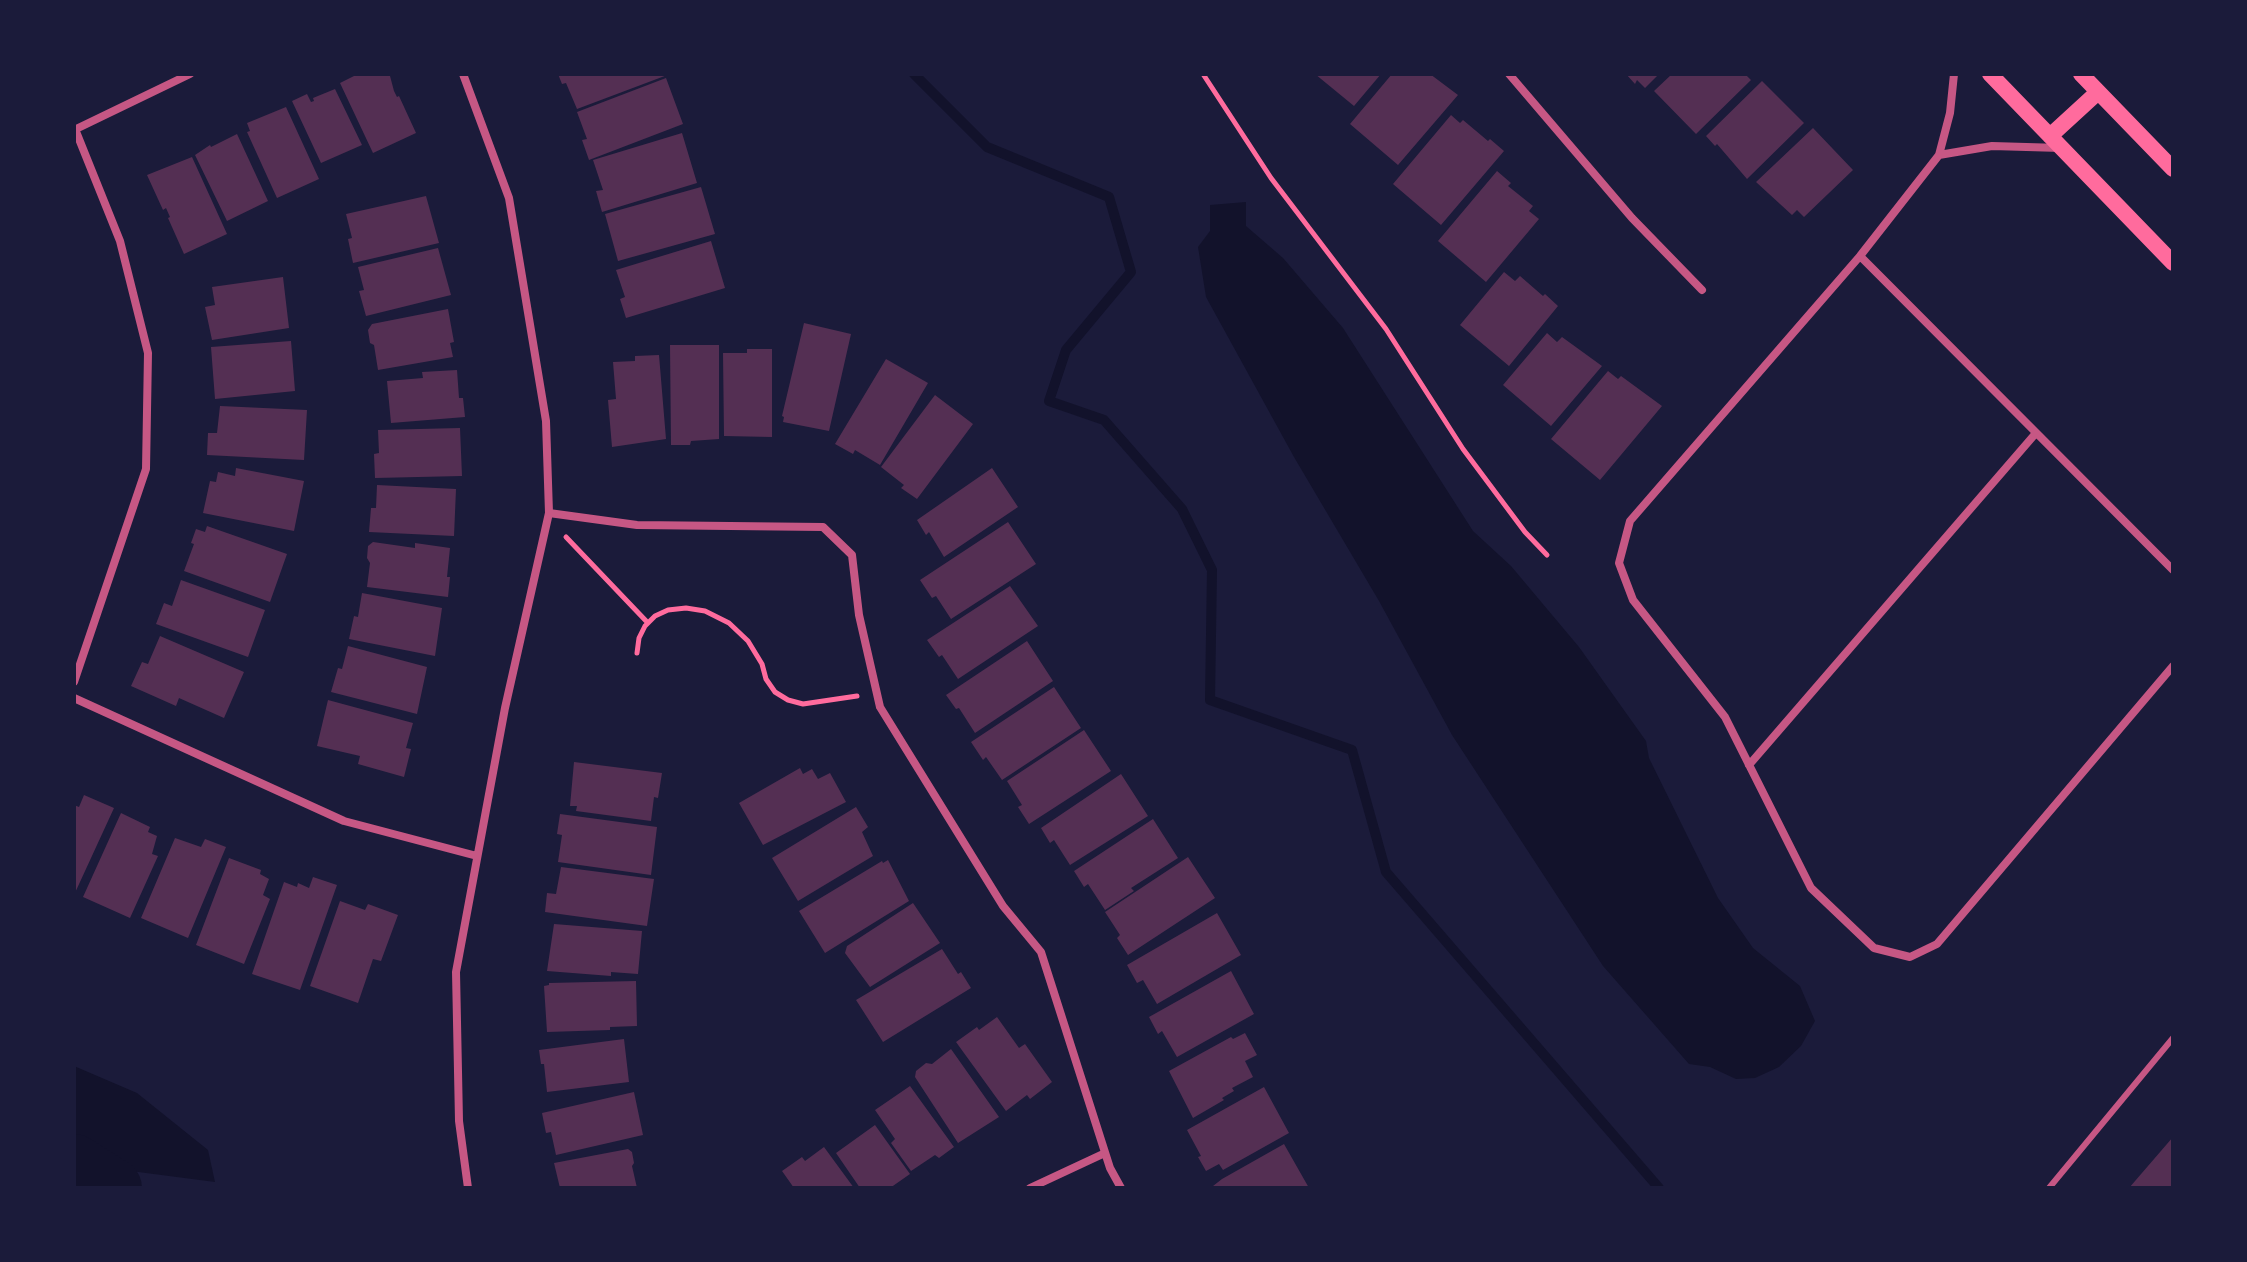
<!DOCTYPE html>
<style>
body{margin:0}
#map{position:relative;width:2247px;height:1262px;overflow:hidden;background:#1b1b3a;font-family:Cabin,sans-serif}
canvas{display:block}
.frame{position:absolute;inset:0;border:76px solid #1b1b3a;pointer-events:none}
</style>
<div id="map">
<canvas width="2247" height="1262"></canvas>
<div class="frame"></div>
</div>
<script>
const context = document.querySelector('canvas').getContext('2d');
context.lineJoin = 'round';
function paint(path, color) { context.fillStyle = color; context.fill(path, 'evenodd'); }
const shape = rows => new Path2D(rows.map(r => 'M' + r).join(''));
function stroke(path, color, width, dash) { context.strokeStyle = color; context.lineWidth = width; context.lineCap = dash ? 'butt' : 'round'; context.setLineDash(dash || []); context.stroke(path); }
paint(shape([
 [1246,202,1246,226,1283,258,1343,328,1473,531,1511,566,1579,647,1646,741,1649,758,1718,898,1753,948,1800,986,1815,1021,1801,1046,1779,1067,1755,1078,1736,1079,1710,1067,1689,1064,1603,966,1452,735,1379,601,1294,457,1206,297,1198,247,1210,231,1210,205],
 [74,1066,137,1093,208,1150,215,1182,123,1170,74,1145]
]), '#12122b');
stroke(shape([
 [914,74,987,147,1109,197,1131,272,1066,350,1049,401,1104,420,1182,509,1212,570,1210,700,1352,750,1386,872,1659,1188]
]), '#12122b', 10);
stroke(shape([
 [74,1164,112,1188]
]), '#12122b', 60);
paint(shape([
 [358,74,392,74,390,76,394,91,397,97,399,96,416,133,373,153,340,83],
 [558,74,670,74,577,109,566,83,562,84],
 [1315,74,1381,74,1354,106],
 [1392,74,1430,74,1458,95,1398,165,1350,124],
 [1626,74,1659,74,1645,88,1637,80,1635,84],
 [1672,74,1745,74,1751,80,1696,134,1654,91],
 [666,78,683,124,589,160,582,140,587,139,577,112],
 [1762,81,1804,123,1747,179,1717,144,1715,146,1706,136],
 [335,89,362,145,321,163,292,101,307,94,311,102,314,101,313,98],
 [286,107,319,179,277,198,247,132,250,131,247,123],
 [1451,115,1460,123,1463,120,1488,141,1490,139,1504,151,1441,225,1393,184],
 [1813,128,1853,170,1804,217,1797,210,1792,215,1756,182],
 [682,133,697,183,602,212,596,191,603,190,593,160],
 [237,134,268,201,227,221,195,155,210,145,211,147],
 [192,157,227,234,184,254,168,218,170,217,166,208,163,210,147,175],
 [1497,171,1511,183,1508,186,1533,206,1529,211,1539,219,1486,282,1438,241],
 [701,187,715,234,618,261,605,214],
 [426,196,439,243,353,263,348,239,352,238,346,214],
 [711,241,725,288,626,318,620,299,625,297,616,270],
 [438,248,451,295,366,316,359,291,364,290,358,267],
 [1504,272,1515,281,1520,276,1543,296,1545,294,1558,306,1509,366,1460,325],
 [283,277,289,328,212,340,205,307,215,305,212,287],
 [448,309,454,342,450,343,453,357,378,370,374,345,370,343,368,330,372,324],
 [804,323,851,334,829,431,783,422,784,417,782,416],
 [1547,333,1557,342,1562,337,1602,366,1551,426,1503,385],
 [291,341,295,391,215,399,211,347],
 [670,345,719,345,719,439,691,441,690,445,671,445],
 [747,349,772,349,772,437,724,436,723,353,747,353],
 [659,355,666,439,612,447,608,400,616,399,613,362,635,361,635,356],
 [886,359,928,383,880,465,855,450,853,454,835,444],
 [457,370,459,398,463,398,465,417,391,423,387,381,423,378,422,372],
 [1608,371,1618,379,1621,376,1662,406,1600,480,1551,439],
 [935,395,973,424,917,499,901,488,904,485,881,467],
 [220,406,307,410,304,460,207,455,208,433,217,433],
 [460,428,462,476,375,478,374,454,379,453,378,430],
 [236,468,304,481,294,531,203,513,210,481,216,482,218,472,235,476],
 [992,468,1018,507,944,557,929,532,926,535,917,520],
 [377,485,456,489,454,536,369,532,371,508,376,508],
 [1008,522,1036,564,951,619,936,596,932,598,920,580],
 [207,526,287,554,270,602,184,571,194,544,191,543,196,529,205,532],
 [373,542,415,548,415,543,450,548,447,577,450,577,448,597,367,587,370,563,367,558,368,546],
 [181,580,265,610,248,657,156,624,164,603,172,606],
 [1010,586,1038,626,958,679,942,655,939,657,927,640],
 [362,593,442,608,435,656,349,639,354,616,358,617],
 [160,636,244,672,224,718,179,698,176,706,131,686,142,662,148,664],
 [1027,641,1053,681,975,733,959,708,956,709,946,695],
 [348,646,427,667,417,714,331,692,338,668,342,669],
 [1054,687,1081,728,1002,780,986,757,983,760,971,742],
 [328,700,413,723,406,748,411,749,404,777,358,764,360,756,317,746],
 [1084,730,1111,771,1029,824,1018,807,1022,805,1007,781],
 [574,762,662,773,658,798,654,797,651,821,576,811,577,806,570,806],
 [800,768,803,774,812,769,818,779,830,773,846,802,763,845,739,803],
 [1121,774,1148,816,1070,865,1054,840,1050,843,1041,828],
 [84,795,114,808,74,895,74,805,79,807],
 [856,807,868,827,862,832,873,856,798,901,772,858],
 [121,813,150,827,148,832,157,836,152,854,158,856,130,918,83,897],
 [560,814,657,827,651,875,558,862,562,835,557,834],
 [1153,819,1178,858,1131,888,1134,891,1105,910,1088,884,1084,887,1074,871],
 [175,838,201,847,205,839,226,847,188,938,141,918],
 [1188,857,1215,898,1128,955,1117,938,1120,935,1105,912],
 [229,858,261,870,260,874,269,879,263,895,270,899,244,964,196,945],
 [888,860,909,901,825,953,799,911,882,861,883,863],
 [561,867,654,879,647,926,545,912,547,893,556,894],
 [313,877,337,885,300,990,252,974,284,882,297,887,298,883,309,888],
 [340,901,365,910,368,904,398,915,381,961,373,959,358,1003,310,986],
 [913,903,940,943,870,987,845,953,847,946],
 [1217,913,1241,955,1157,1004,1143,980,1137,983,1127,965],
 [554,924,642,931,638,974,611,972,611,976,547,971],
 [942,949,958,974,961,972,971,988,883,1042,856,1000],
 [1231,971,1254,1014,1177,1057,1162,1031,1158,1034,1149,1017],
 [636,981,637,1026,610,1027,610,1030,547,1032,544,986,549,985,549,983],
 [997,1017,1019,1048,1025,1044,1052,1082,1030,1099,1027,1095,1006,1111,956,1042,977,1027,979,1030],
 [1245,1033,1257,1055,1245,1061,1253,1077,1232,1088,1234,1091,1222,1098,1224,1100,1193,1118,1169,1071,1231,1037,1233,1039],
 [624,1039,629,1082,547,1092,544,1064,541,1064,539,1050],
 [951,1049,999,1117,958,1143,915,1077,916,1071,926,1063,932,1064],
 [910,1086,954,1147,939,1158,935,1155,911,1171,891,1143,895,1139,875,1110],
 [1264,1087,1289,1133,1223,1170,1219,1164,1206,1171,1198,1157,1201,1156,1187,1130],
 [634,1092,643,1135,556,1155,551,1132,546,1133,542,1113],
 [875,1125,910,1174,890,1188,860,1188,836,1153],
 [2173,1137,2173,1188,2129,1188],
 [1284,1144,1309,1188,1214,1188,1213,1186,1222,1179],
 [824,1147,854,1188,794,1188,782,1171,802,1157,805,1161],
 [628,1149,632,1152,634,1163,632,1166,637,1188,560,1188,554,1163]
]), '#542f53');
stroke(shape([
 [1203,74,1271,178,1386,329,1463,449,1525,532,1547,555],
 [566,537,648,623],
 [637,653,639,638,645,626,655,616,668,610,686,608,705,611,729,623,748,641,762,664,766,679,775,692,788,700,803,704,857,696]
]), '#ff6b9d', 5);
stroke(shape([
 [2049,1188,2173,1038]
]), '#c65784', 6);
stroke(shape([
 [463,74,509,198,546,421,549,513,505,708,456,972,459,1121,468,1188],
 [1509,74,1632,218,1702,290],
 [1954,74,1950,113,1939,155,1860,256,1630,521,1619,563,1633,600,1725,717,1811,888,1874,948,1910,957,1937,944,2173,666],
 [74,130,190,74],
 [1939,155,1992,146,2061,148],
 [1860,256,2173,570],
 [549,513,637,525,823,527,852,555,859,615,880,707,1003,906,1041,952,1110,1168,1121,1188],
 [74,682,146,469,148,353,120,241,75,129],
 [74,698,344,821,477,856],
 [1749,765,2036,433],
 [1030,1188,1105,1153]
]), '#c65784', 8);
stroke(shape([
 [1990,74,2173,263],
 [2081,74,2173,169],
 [2050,136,2098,92]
]), '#ff6b9d', 16);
</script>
